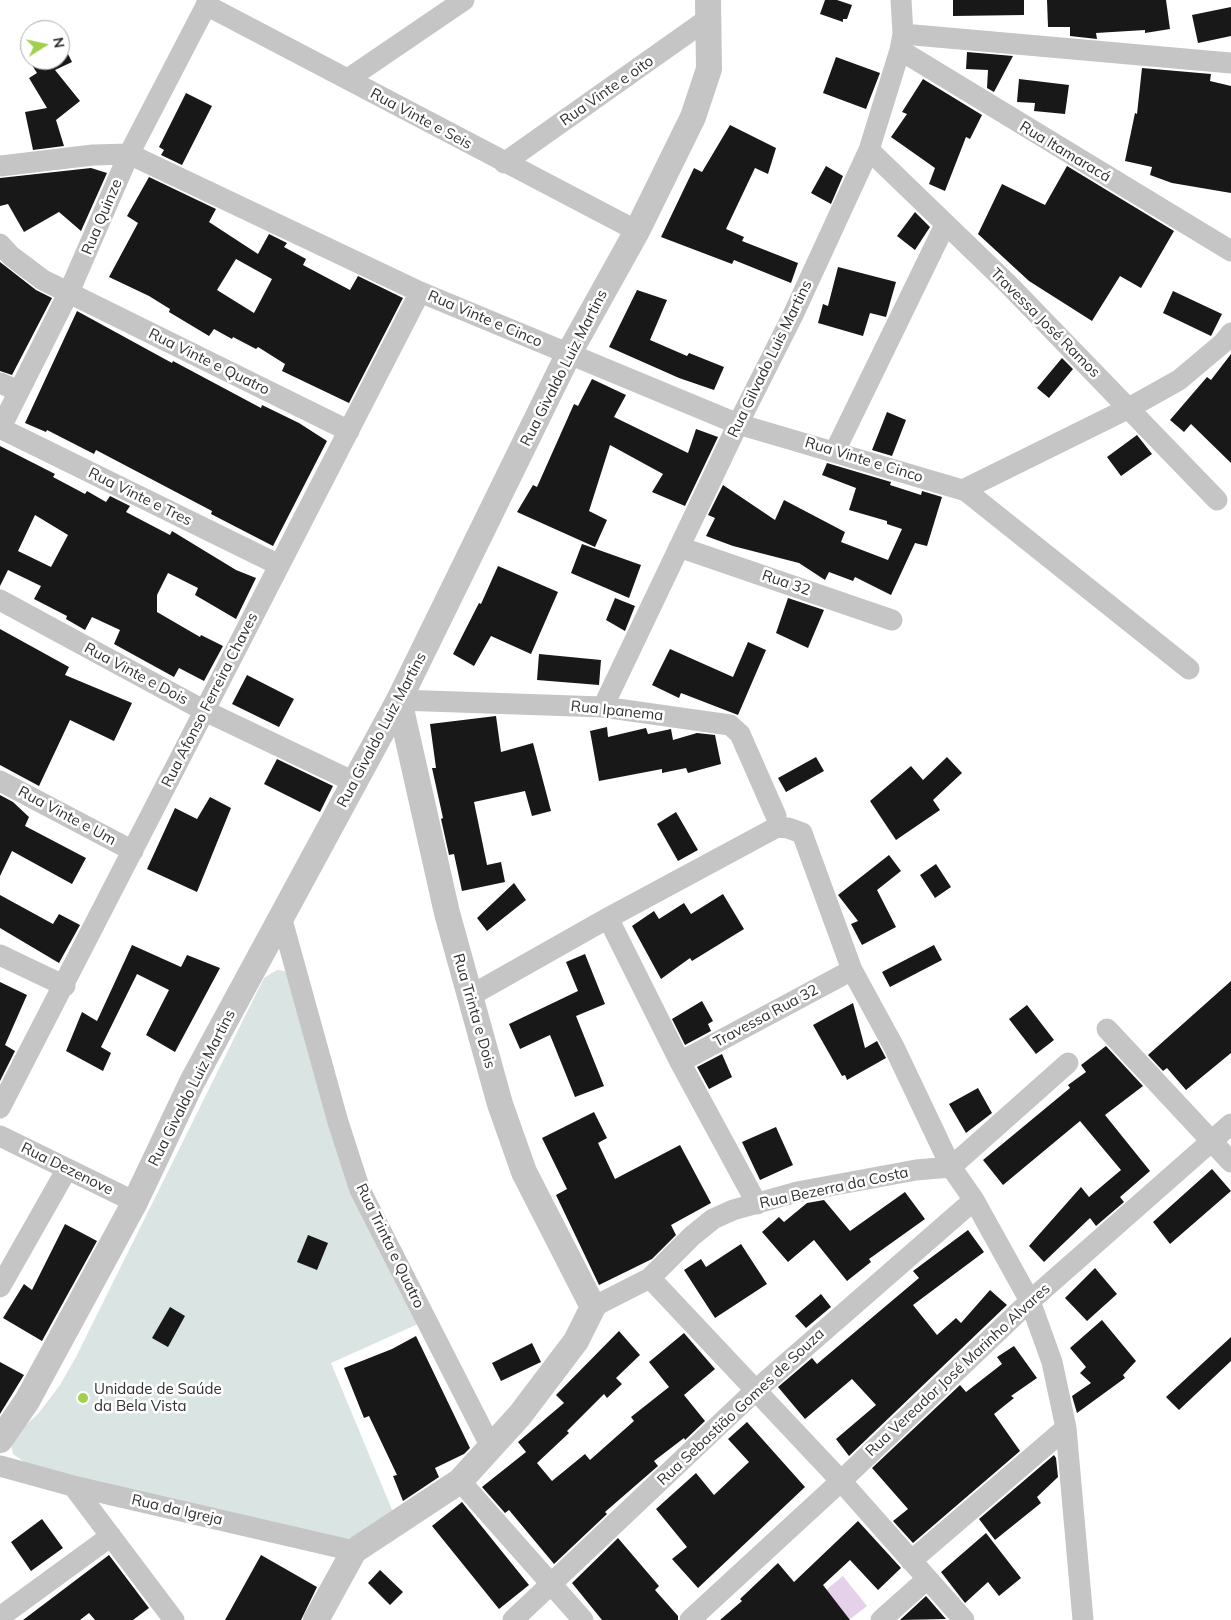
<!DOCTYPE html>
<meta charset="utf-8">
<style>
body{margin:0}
#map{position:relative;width:1231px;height:1620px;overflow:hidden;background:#fff;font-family:Mulish,sans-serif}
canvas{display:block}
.north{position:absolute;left:20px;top:20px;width:50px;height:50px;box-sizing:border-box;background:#fff;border:1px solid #adadad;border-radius:50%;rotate:80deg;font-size:14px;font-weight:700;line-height:20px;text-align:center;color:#313131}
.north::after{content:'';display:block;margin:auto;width:18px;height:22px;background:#a0d04c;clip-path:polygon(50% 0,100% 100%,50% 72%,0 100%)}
</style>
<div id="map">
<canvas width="1231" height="1620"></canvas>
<div class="north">N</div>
</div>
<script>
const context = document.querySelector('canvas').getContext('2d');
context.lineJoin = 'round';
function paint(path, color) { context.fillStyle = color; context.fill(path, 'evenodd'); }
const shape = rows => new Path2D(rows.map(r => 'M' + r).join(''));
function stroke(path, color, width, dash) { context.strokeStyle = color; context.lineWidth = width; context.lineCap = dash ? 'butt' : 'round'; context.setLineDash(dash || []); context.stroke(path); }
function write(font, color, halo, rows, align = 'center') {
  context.font = font + ' Mulish,sans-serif'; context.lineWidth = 5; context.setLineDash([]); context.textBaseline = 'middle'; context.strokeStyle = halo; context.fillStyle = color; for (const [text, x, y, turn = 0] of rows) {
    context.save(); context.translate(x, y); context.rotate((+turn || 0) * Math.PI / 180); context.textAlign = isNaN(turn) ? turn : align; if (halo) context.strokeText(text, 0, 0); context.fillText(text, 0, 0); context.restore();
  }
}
paint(shape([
 [277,970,285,971,420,1323,331,1363,395,1517,354,1537,345,1540,30,1466,13,1454,11,1445,17,1433,38,1414,60,1385,76,1357,264,978]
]), '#d9e4e3');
paint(shape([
 [843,1576,867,1606,849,1620,826,1590]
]), '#e5d1e9');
paint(shape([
 [825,0,837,0,852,5,847,19,843,19,843,22,820,14],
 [953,0,1024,0,1024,15,953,16],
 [1047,0,1166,0,1170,29,1145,33,1145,30,1096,33,1097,39,1070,36,1070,27,1048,27],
 [1231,7,1231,36,1198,43,1192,15],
 [61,40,72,62,55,70,80,101,56,120,64,146,33,150,25,112,47,108,29,78,37,73,27,57,30,55,30,60,60,60],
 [967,52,1013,56,994,92,987,88,988,70,966,69],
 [836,57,880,73,866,109,823,93],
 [1142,68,1211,74,1210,81,1231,86,1231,193,1172,183,1150,175,1152,167,1125,161,1135,113,1137,114],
 [923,79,982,115,970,139,966,137,945,191,929,184,935,168,891,137,907,114,902,112],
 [1019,79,1069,85,1065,114,1034,111,1035,103,1017,102],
 [186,93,212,106,182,165,161,155,164,150,159,147],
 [730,125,776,148,768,174,755,168,726,229,744,237,742,241,798,263,791,283,734,260,732,264,661,237,694,168,702,172],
 [826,166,843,176,831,204,811,193],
 [1067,166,1174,231,1141,288,1120,276,1092,321,1029,281,978,234,1002,184,1045,205],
 [91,168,107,173,81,231,59,212,24,232,8,204,0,206,0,178],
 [149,177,216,209,209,222,258,254,269,234,287,243,284,247,306,259,303,265,350,290,358,276,403,298,349,403,282,371,285,364,258,347,256,349,233,337,232,339,214,329,209,336,169,312,170,309,149,296,109,277,138,223,127,216],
 [236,259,272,279,254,313,217,290],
 [915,212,930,227,915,250,897,236],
 [0,262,36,290,52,298,12,375,0,371],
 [838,267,896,282,886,317,870,313,863,336,818,323,823,304,828,306],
 [637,290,667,300,650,340,687,356,689,353,724,367,714,390,679,378,609,347],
 [1173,291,1222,314,1211,336,1163,313],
 [77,311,172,363,173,361,261,408,262,405,299,423,327,441,273,546,211,514,212,511,96,450,94,454,47,430,46,432,25,423],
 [1231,354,1231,463,1191,424,1184,432,1170,420,1207,377,1211,380],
 [1062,358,1073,369,1049,398,1037,388],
 [592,379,626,395,614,417,688,453,696,429,718,437,685,506,652,492,663,474,610,445,589,511,607,520,595,547,517,512,533,485,537,487,574,404,578,406],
 [887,412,906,420,892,456,872,450],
 [1137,435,1152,454,1121,476,1107,457],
 [0,446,55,474,53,477,85,494,87,491,106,502,110,496,130,506,126,512,170,535,172,531,236,570,256,578,236,619,195,595,198,588,168,573,157,595,157,612,200,637,201,635,223,646,204,681,179,668,174,677,114,644,120,630,92,617,85,630,66,619,67,616,34,599,41,586,8,570,0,586],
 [35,515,68,535,51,567,18,551],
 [827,463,891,482,890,485,921,495,922,491,942,497,927,546,915,543,891,595,855,577,853,581,829,572,825,580,799,563,733,546,706,536,715,518,708,515,723,485,775,520,784,500,845,532,841,542,888,560,902,529,887,524,887,521,849,510,856,488,822,475],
 [582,544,641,565,629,598,571,573],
 [498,566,558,592,531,654,491,636,474,666,453,654,479,603,481,604],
 [615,598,635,606,625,631,606,620],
 [788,598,824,610,808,648,776,633],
 [0,629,69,667,65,675,132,703,114,741,70,720,39,786,0,765],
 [748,642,766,650,738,715,681,693,679,698,652,685,670,649,733,677],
 [539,654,601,660,599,685,537,680],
 [247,675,294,699,279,727,232,704],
 [496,716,501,752,533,743,551,811,532,816,525,791,474,802,487,865,501,862,505,882,462,891,454,854,449,855,441,819,443,818,432,768,436,768,430,724],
 [607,727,608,737,646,728,648,734,671,729,673,740,697,733,715,735,721,764,688,773,686,768,662,773,662,769,599,781,590,731],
 [816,757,824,771,786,792,778,778],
 [947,757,962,773,933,800,940,810,896,840,870,801,911,766,923,780],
 [277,759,333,786,320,812,264,784],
 [0,795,13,802,29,817,25,826,86,858,72,884,12,851,0,876],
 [210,797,231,808,197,892,147,869,175,808,197,819],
 [676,812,698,850,678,861,657,824],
 [889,855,901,871,877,890,896,927,862,945,851,924,858,921,838,895],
 [936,864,951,887,935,898,920,875],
 [514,883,526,900,487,931,477,918],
 [723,894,744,929,692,961,690,958,661,979,632,926,654,911,659,919,684,903,691,914],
 [0,895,53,924,59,914,80,925,59,963,0,928],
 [132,945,181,967,187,955,220,968,175,1052,146,1035,169,990,137,974,101,1047,111,1053,103,1071,66,1051,82,1012,97,1021],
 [934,945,942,960,890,987,882,972],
 [585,954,605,1004,576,1016,604,1086,575,1097,550,1035,520,1049,509,1024,578,991,566,962],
 [1231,981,1231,1053,1186,1090,1167,1068,1163,1071,1148,1055],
 [0,982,27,995,5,1045,15,1051,0,1081],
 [702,1001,713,1021,708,1024,711,1031,685,1045,672,1019],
 [853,1003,865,1048,877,1041,886,1058,847,1080,845,1075,842,1076,813,1025],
 [1027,1005,1054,1040,1036,1054,1009,1019],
 [1106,1046,1143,1086,1105,1115,1150,1171,1120,1197,1124,1202,1096,1226,1090,1218,1044,1262,1029,1246,1035,1239,1081,1187,1089,1197,1121,1170,1080,1121,1003,1185,983,1160,1070,1088,1068,1085,1086,1072,1081,1065],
 [722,1054,732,1077,709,1089,697,1067],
 [978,1088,992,1113,966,1133,949,1104],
 [594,1112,607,1138,598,1143,615,1179,680,1145,711,1203,671,1225,676,1235,652,1259,599,1285,556,1195,567,1189,542,1138],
 [776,1127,793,1165,760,1180,742,1142],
 [1212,1169,1231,1191,1170,1244,1153,1222],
 [905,1192,925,1219,869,1259,871,1262,847,1281,814,1240,788,1262,762,1232,779,1217,784,1222,807,1203,824,1200,850,1231],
 [65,1224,97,1241,42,1341,3,1318,24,1284,32,1290],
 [968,1230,984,1252,913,1305,937,1335,956,1318,961,1323,990,1290,1007,1305,849,1456,836,1439,876,1405,852,1379,805,1419,778,1387,812,1358,817,1364,919,1278,913,1271],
 [308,1235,328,1243,317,1270,297,1262],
 [741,1244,767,1284,715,1318,684,1270,701,1259,706,1267],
 [1095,1268,1117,1294,1087,1321,1065,1298],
 [821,1294,831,1307,806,1328,795,1316],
 [170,1307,185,1316,168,1347,152,1338],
 [1102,1320,1136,1361,1123,1375,1125,1378,1077,1413,1072,1396,1091,1383,1080,1373,1086,1367,1070,1348],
 [619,1331,640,1355,616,1378,622,1384,607,1398,604,1394,567,1431,569,1433,537,1463,552,1481,585,1454,590,1460,634,1421,631,1417,669,1387,649,1362,684,1333,715,1369,684,1395,705,1421,685,1440,684,1438,654,1461,658,1466,605,1512,607,1514,554,1564,509,1510,505,1513,482,1487,526,1452,518,1442,564,1403,556,1395],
 [416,1336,470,1448,464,1454,435,1468,439,1477,403,1501,393,1476,397,1475,369,1416,364,1418,344,1368,392,1349],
 [1231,1337,1231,1361,1179,1410,1166,1397],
 [532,1343,541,1362,501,1381,492,1363],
 [1014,1346,1037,1378,1011,1396,1014,1398,994,1414,1020,1451,913,1543,893,1521,908,1509,872,1468,960,1385,966,1392,1002,1364,997,1357],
 [0,1362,24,1375,0,1414],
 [747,1422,805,1487,698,1588,672,1559,687,1547,656,1509,696,1473,714,1495,749,1462,728,1439],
 [1054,1455,1056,1458,1058,1477,1037,1497,1041,1503,995,1540,979,1519],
 [462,1502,529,1585,499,1609,432,1526],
 [42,1519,63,1548,31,1571,11,1542],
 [858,1521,901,1568,878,1590,850,1560,823,1585,850,1620,720,1620,742,1601,740,1599,778,1563,794,1582],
 [986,1533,1021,1578,999,1596,988,1582,965,1603,941,1572],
 [618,1538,659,1586,655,1590,678,1616,678,1620,602,1620,572,1583],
 [109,1555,149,1608,133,1620,95,1620,89,1613,80,1620,23,1620],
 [261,1555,317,1587,301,1620,225,1620],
 [380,1570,403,1592,390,1605,368,1583],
 [926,1596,946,1619,900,1620]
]), '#181818');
stroke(shape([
 [206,5,637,231],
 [903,34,1231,63],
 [900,50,1231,251],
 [348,79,464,0],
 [869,150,1009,285,1217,500],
 [504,163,709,18],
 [0,166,93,155,129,154,420,292,738,424,966,491,1189,669],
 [0,244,11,256,43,280,349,431],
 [0,383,19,391],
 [0,428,279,565],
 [0,429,69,292,129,154,209,0],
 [835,451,945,225],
 [963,490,1129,408,1179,380,1223,343,1231,333],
 [679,547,892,620],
 [0,600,203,710,354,782],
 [399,700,603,707,730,725,740,734,776,816],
 [603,707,738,424,793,315,869,150,900,50,903,34,901,0],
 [0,781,133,851],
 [608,918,680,1062,757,1204],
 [282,920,338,1122,360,1190,491,1447],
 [0,955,65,986],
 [470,996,608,918,777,827,788,828,802,833,852,970,894,1047,951,1167,974,1200,1030,1301,1052,1362,1066,1428,1083,1620],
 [1107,1029,1231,1162],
 [680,1062,852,970],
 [0,1108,420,292],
 [0,1136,135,1202],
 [650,1278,841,1481,964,1620],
 [0,1287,67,1169],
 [593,1307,650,1278,692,1236,713,1219,733,1210,797,1192,916,1170,951,1167,1068,1063],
 [0,1466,73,1486,354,1551],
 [460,1481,583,1620],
 [73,1486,174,1620],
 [911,1561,1066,1428],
 [0,1617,111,1536],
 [513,1620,756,1390,974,1200],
 [690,1620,841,1481,1030,1301,1231,1124],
 [881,1620,927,1579]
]), '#c5c5c5', 21);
stroke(shape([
 [0,1440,27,1401,135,1202,192,1082,399,700,568,355,637,231,693,117,709,69,708,0],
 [316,1620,354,1551,460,1481,520,1415,576,1341,593,1307,524,1172,500,1104,447,913,399,700]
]), '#c5c5c5', 26);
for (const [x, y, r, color] of [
 [83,1398,6,"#a0d04c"]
]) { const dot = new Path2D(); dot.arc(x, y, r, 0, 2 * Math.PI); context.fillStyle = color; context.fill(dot); stroke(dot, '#fff', 2); }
write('15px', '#313131', '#fff', [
 ["Rua Vinte e oito",607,91,-35],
 ["Rua Vinte e Seis",421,119,28],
 ["Rua Itamaracá",1065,152,31],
 ["Rua Quinze",102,217,-67],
 ["Rua Vinte e Cinco",485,319,23],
 ["Travessa José Ramos",1045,323,45],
 ["Rua Gilvado Luis Martins",770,359,-64],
 ["Rua Vinte e Quatro",209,362,26],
 ["Rua Givaldo Luiz Martins",564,368,-63],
 ["Rua Vinte e Cinco",864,460,17],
 ["Rua Vinte e Tres",140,497,26],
 ["Rua 32",786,583,19],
 ["Rua Vinte e Dois",136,674,28],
 ["Rua Afonso Ferreira Chaves",210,700,-63],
 ["Rua Ipanema",617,711,6],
 ["Rua Givaldo Luiz Martins",382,730,-62],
 ["Rua Vinte e Um",67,816,28],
 ["Rua Trinta e Dois",474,1011,74],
 ["Travessa Rua 32",766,1016,-28],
 ["Rua Givaldo Luiz Martins",192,1088,-63],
 ["Rua Dezenove",67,1169,26],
 ["Rua Bezerra da Costa",834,1188,-12],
 ["Rua Trinta e Quatro",390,1246,64],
 ["Rua Vereador José Marinho Alvares",958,1370,-43],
 ["Rua Sebastião Gomes de Souza",741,1407,-43],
 ["Rua da Igreja",177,1510,13]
]);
write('15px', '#313131', '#fff', [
 ["Unidade de Saúde",94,1389],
 ["da Bela Vista",94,1406]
], 'left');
</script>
